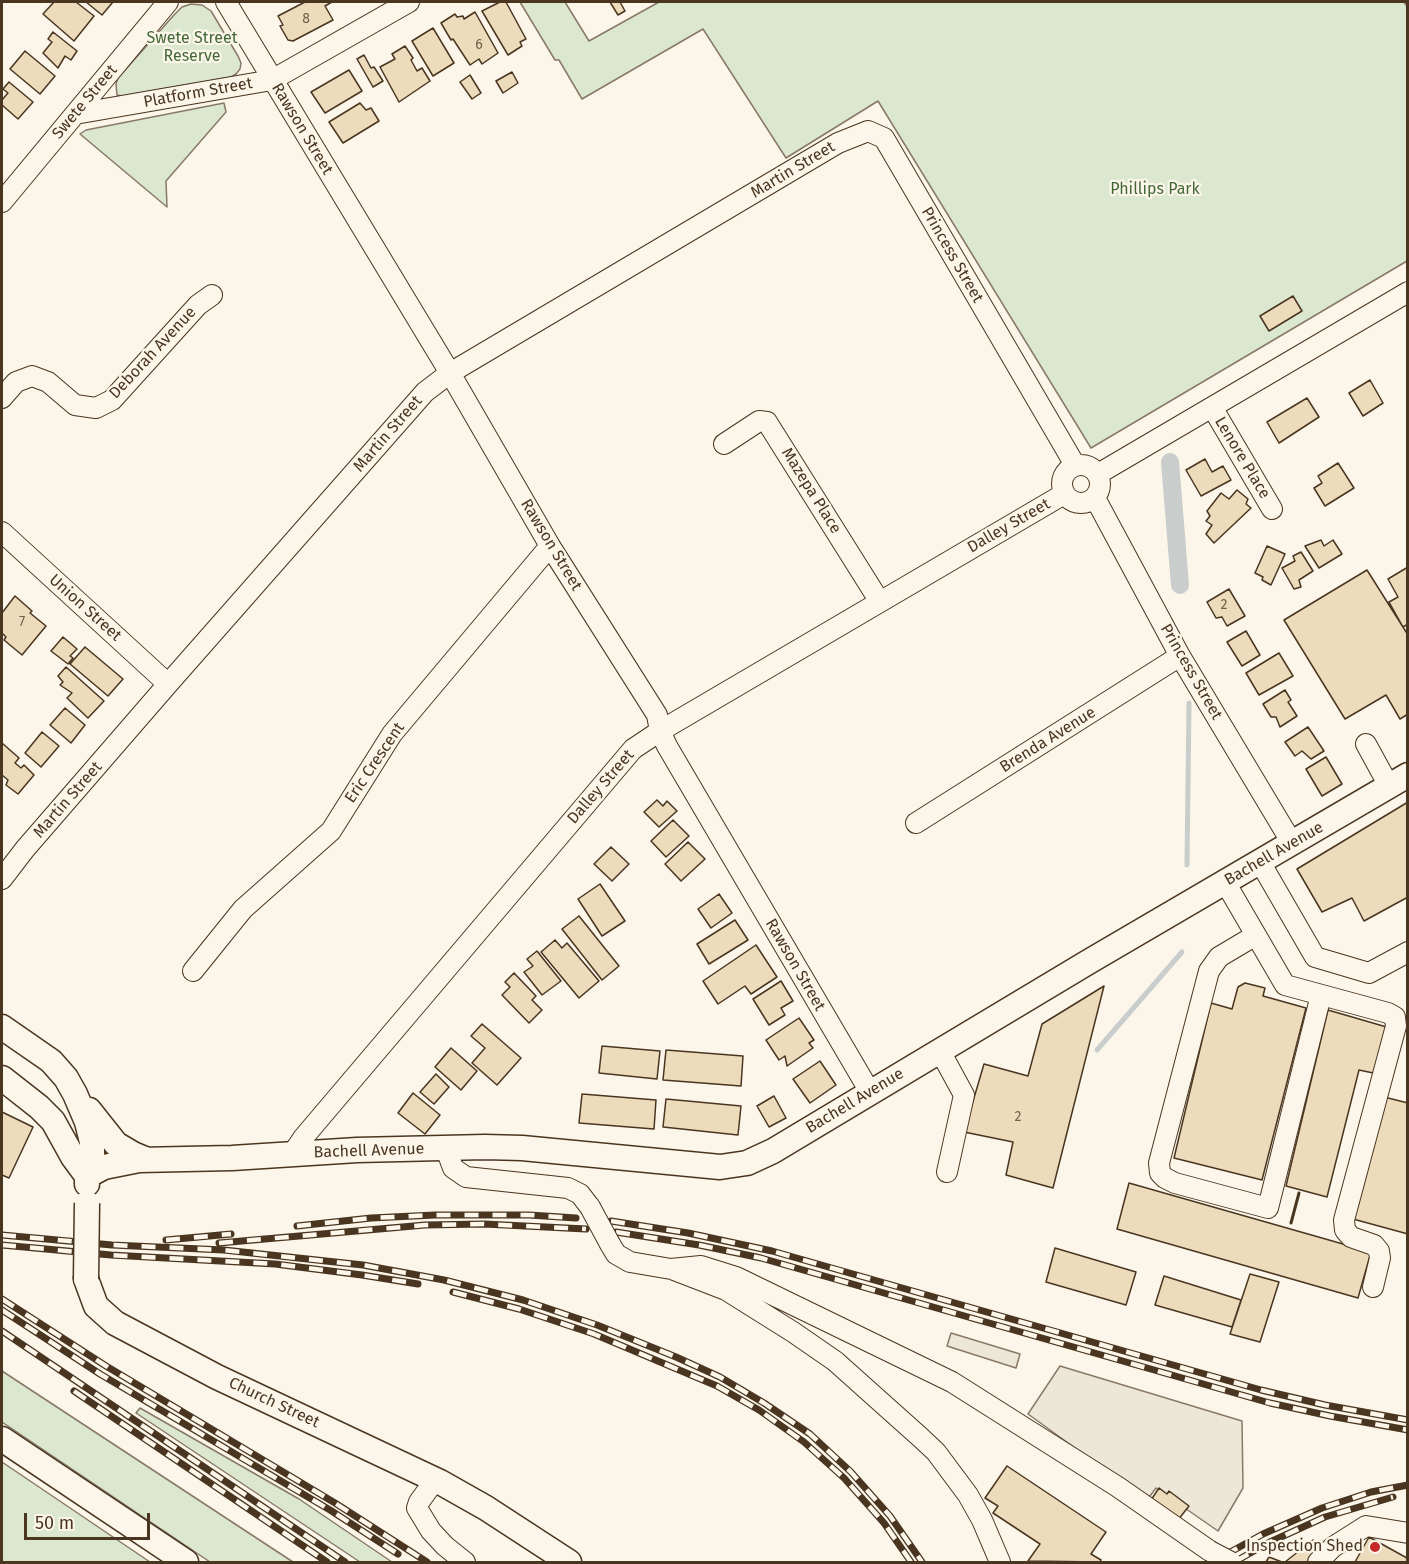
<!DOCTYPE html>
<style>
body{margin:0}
#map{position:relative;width:1409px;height:1564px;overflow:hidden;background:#fbf6e9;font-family:"Fira Sans",sans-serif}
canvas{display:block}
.frame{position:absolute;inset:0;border:3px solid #4a3520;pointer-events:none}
.scale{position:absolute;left:24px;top:1513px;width:126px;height:27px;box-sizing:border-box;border:3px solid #4a3520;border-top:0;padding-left:8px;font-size:18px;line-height:21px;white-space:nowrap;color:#4a3520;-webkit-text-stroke:4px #fbf6e9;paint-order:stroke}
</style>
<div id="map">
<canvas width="1409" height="1564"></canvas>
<div class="frame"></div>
<div class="scale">50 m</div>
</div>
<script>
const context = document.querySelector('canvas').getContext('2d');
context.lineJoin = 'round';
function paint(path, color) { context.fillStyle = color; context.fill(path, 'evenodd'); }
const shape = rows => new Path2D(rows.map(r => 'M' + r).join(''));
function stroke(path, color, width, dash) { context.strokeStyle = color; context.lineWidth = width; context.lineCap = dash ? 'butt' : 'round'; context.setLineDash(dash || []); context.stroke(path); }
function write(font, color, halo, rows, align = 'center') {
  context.font = font + ' "Fira Sans",sans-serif'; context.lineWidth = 4.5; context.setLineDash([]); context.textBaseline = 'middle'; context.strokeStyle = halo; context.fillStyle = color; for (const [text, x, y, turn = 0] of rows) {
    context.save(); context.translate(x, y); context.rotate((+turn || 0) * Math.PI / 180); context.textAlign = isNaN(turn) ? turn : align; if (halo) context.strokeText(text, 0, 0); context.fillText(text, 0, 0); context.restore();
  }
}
const green = shape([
 [520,2,565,2,589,41,659,2,1404,2,1408,8,1407,261,1091,448,878,101,786,158,703,29,582,99,559,60,555,60,520,2],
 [191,4,202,5,211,11,238,56,241,63,240,69,236,74,231,77,122,96,117,95,116,84,118,78,174,15,182,7,191,4],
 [224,103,226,112,166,181,167,207,80,134,86,130,224,103],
 [2,1371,293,1562,210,1562,2,1422,2,1371],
 [140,1408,299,1499,392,1562,360,1562,136,1413,140,1408],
 [2,1462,150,1562,2,1562,2,1462]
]);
paint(green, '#dce7d0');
stroke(green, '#887966', 1.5);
const parking = shape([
 [951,1333,1020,1354,1016,1368,947,1346,951,1333],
 [1060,1366,1242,1421,1243,1488,1218,1531,1156,1488,1147,1500,1028,1414,1060,1366]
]);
paint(parking, '#ede7d9');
stroke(parking, '#887966', 1.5);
stroke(shape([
 [1187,865,1189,703],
 [1097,1050,1182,952]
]), '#c9cecd', 5);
stroke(shape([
 [1170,462,1180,585]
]), '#c9cecd', 18);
const building = shape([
 [54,2,76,2,94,16,74,41,43,14,54,2],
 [86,2,113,2,102,15,86,2],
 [305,2,332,2,325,6,333,20,293,41,288,40,280,26,283,25,278,16,305,2],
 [500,2,506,2,526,39,520,42,522,46,508,55,482,11,500,2],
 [610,2,620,2,625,11,618,15,610,2],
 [475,12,498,53,482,64,479,59,470,65,453,39,451,40,441,23,455,14,457,17,463,16,464,19,475,12],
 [433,28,454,63,433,76,412,41,433,28],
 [53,32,77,51,71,60,65,56,58,68,43,53,52,42,48,39,53,32],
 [405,46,413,58,411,60,417,71,422,68,430,81,399,102,380,67,395,59,392,54,405,46],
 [25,51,55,76,40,94,10,69,25,51],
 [364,55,371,68,374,67,383,81,373,87,357,59,364,55],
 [349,70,362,91,325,113,311,92,349,70],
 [512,72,518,83,503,93,496,81,512,72],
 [470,75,481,93,472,99,460,82,470,75],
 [9,82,33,102,18,119,2,105,2,100,8,93,3,89,9,82],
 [360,103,366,110,371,108,379,121,343,143,329,122,360,103],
 [1293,296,1302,311,1269,331,1260,316,1293,296],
 [1370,380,1383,403,1363,416,1349,393,1370,380],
 [1307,398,1319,417,1279,443,1267,422,1307,398],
 [1205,459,1212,472,1223,466,1231,480,1201,496,1186,470,1205,459],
 [1338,463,1354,488,1325,506,1314,488,1322,483,1318,476,1338,463],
 [1237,490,1248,499,1246,504,1251,508,1214,543,1206,534,1212,525,1206,521,1210,516,1207,511,1221,493,1229,499,1237,490],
 [1321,540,1324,546,1333,540,1342,554,1319,568,1305,546,1321,540],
 [1267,546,1285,554,1271,585,1262,580,1263,577,1255,573,1267,546],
 [1301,552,1313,571,1299,580,1301,587,1294,589,1282,568,1295,561,1293,556,1301,552],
 [1408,567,1408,624,1403,627,1389,602,1398,597,1388,579,1408,567],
 [1367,570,1408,635,1408,714,1400,719,1386,695,1345,719,1284,620,1367,570],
 [1229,589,1245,616,1227,626,1222,617,1216,618,1207,602,1229,589],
 [15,596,32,611,30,613,46,626,22,655,4,640,6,637,2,633,2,613,15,596],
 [1246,631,1260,655,1242,666,1227,642,1246,631],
 [63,637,77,649,70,656,73,658,68,664,51,651,63,637],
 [85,647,123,679,108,696,70,664,85,647],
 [1279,653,1293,676,1259,695,1246,673,1279,653],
 [66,667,104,701,88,718,67,698,72,693,60,685,63,682,58,676,66,667],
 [1285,690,1291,700,1288,702,1297,716,1280,727,1276,717,1271,717,1263,704,1285,690],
 [65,708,85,725,71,743,50,725,65,708],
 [1308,727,1324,751,1311,759,1302,751,1295,756,1285,742,1308,727],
 [42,732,59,746,41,767,25,753,42,732],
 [2,743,19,758,15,763,21,768,24,765,34,775,18,794,6,785,8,780,2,775,2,743],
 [1326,757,1342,784,1322,796,1306,769,1326,757],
 [657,800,663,806,667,801,677,811,659,827,644,812,657,800],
 [1408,802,1408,897,1364,921,1352,898,1322,912,1297,869,1408,802],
 [673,820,689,836,666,857,651,841,673,820],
 [688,842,705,859,681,881,665,864,688,842],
 [611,847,629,864,612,881,594,864,611,847],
 [600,884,625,921,602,936,578,899,600,884],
 [719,894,732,913,711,928,698,909,719,894],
 [579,916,619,966,602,980,562,929,579,916],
 [735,920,748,940,709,964,697,944,735,920],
 [555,940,562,948,567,943,599,981,579,998,541,952,555,940],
 [756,945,777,977,751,994,745,986,718,1004,703,981,756,945],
 [537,951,561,981,542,995,524,972,533,966,527,959,537,951],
 [514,973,536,996,532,1000,542,1010,529,1023,502,995,510,987,505,982,514,973],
 [781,981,793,1001,781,1008,785,1015,769,1025,753,999,781,981],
 [1245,983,1265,988,1263,996,1306,1008,1262,1180,1174,1158,1211,1003,1232,1009,1238,987,1245,983],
 [1104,986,1053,1188,1006,1175,1013,1142,964,1132,984,1064,1028,1076,1042,1024,1104,986],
 [1328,1010,1390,1028,1378,1074,1359,1070,1327,1197,1286,1186,1328,1010],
 [799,1018,814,1040,809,1043,813,1048,787,1066,785,1056,779,1060,766,1040,799,1018],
 [482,1024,521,1058,497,1085,472,1063,485,1048,471,1036,482,1024],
 [602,1046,660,1051,657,1079,599,1073,602,1046],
 [451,1048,477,1071,461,1090,435,1067,451,1048],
 [666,1050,743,1056,741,1086,663,1080,666,1050],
 [820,1061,836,1085,810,1103,793,1079,820,1061],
 [436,1074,449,1087,434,1104,420,1092,436,1074],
 [413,1093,440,1115,425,1134,398,1113,413,1093],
 [582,1094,656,1100,654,1129,579,1123,582,1094],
 [774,1096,786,1118,769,1127,757,1106,774,1096],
 [1384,1097,1408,1103,1408,1234,1353,1219,1384,1097],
 [666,1099,741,1106,738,1135,663,1127,666,1099],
 [2,1112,33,1127,9,1178,2,1175,2,1112],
 [1129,1183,1371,1252,1358,1298,1117,1229,1129,1183],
 [1055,1248,1136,1272,1126,1305,1046,1282,1055,1248],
 [1250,1274,1279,1282,1260,1342,1230,1334,1250,1274],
 [1164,1276,1241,1300,1232,1327,1155,1305,1164,1276],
 [1007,1466,1106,1532,1091,1554,1101,1560,1100,1562,1028,1561,1040,1544,993,1513,998,1506,985,1498,1007,1466],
 [1159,1488,1167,1494,1169,1491,1189,1506,1178,1520,1151,1500,1159,1488],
 [1369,1537,1407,1558,1408,1557,1408,1562,1355,1562,1369,1537],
 [1313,1540,1322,1551,1308,1562,1285,1562,1313,1540],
 [1269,1557,1282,1562,1266,1562,1269,1557]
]);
paint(building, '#ecdcbc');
stroke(building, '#4a3520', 1.5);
const minor = shape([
 [226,2,450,373,550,546,657,715,660,731,667,746,870,1092],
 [75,114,272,80,409,2],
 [2,202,168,2],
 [2,398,16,382,32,376,48,382,75,405,96,408,112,400,198,305,212,295],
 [1212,407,1272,509],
 [724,444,759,421,767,422,880,602],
 '1062 484a19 19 0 1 1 38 0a19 19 0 1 1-38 0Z',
 [1098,474,1408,292],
 [1095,498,1180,656,1292,843],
 [2,532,168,684],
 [1366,744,1389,786],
 [916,823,1180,656],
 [1260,862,1315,957,1369,973,1408,952],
 [2,879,25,849,168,684,425,392,450,373,838,143,868,131,884,138,1075,465],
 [1225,882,1285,985,1388,1013,1395,1017,1396,1026,1344,1220,1345,1230,1351,1237,1374,1245,1379,1251,1380,1258,1373,1287],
 [1256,935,1219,957,1209,971,1159,1163,1160,1173,1165,1178,1175,1183,1268,1208,1321,995],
 [193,971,243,909,331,831,392,734,550,546],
 [940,1051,964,1095,947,1172],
 [446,1149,453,1168,466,1177,568,1188,580,1194,590,1207],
 [293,1153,303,1138,633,749,660,731,1064,494],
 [610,1244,616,1254,630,1262,671,1269,701,1266,736,1277,952,1382,1118,1487,1210,1551],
 [674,1270,726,1290,793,1332,835,1361,920,1437,936,1452,968,1495,982,1520,1000,1562],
 [435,1480,419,1502,417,1508,431,1531,445,1546,465,1562],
 [1318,1562,1333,1547,1366,1526,1408,1533]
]);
const major = shape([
 [2,1027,51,1061,66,1078,75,1094,87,1122,92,1142,92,1159,87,1176,87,1184],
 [2,1078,39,1107,53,1121,73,1157,87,1176],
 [89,1110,116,1144,133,1154,147,1160],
 [87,1176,104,1167,139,1160,232,1158,357,1150,485,1147,522,1148,720,1167,747,1163,773,1151,1090,961,1408,775],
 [86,1279,96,1306,115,1323,217,1377,440,1482,486,1508,569,1562],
 [2,1439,186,1562]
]);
stroke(minor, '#4a3520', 22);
stroke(major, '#4a3520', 27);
stroke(minor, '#fbf6e9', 20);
stroke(major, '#fbf6e9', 24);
const rail = shape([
 [611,1221,688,1233,772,1251,1261,1390,1325,1405,1408,1420],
 [297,1226,371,1218,435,1215,529,1215,576,1218],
 [616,1232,699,1245,761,1258,1270,1403,1330,1416,1408,1430],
 [2,1235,112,1245,224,1250,363,1265,444,1280,523,1300,597,1325,676,1357,720,1377,764,1403,810,1434,851,1472,890,1516,922,1562],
 [166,1240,231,1234],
 [219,1243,425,1225,484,1224,586,1229],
 [2,1245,111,1255,275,1264,362,1275,418,1284],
 [453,1292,519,1309,594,1334,717,1386,759,1410,804,1442,844,1478,884,1523,911,1562],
 [2,1299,106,1366,335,1503,427,1562],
 [2,1310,100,1374,330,1510,398,1554],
 [2,1331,345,1562],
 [74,1391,327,1562],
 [1225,1555,1263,1534,1322,1508,1371,1492,1408,1485],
 [1236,1561,1270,1542,1325,1517,1393,1497]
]);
stroke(rail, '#4a3520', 7);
stroke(rail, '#fbf6e9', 4.5, [14]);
const minorBridge = shape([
 [590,1207,610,1244],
 [1210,1551,1231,1562]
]);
const majorBridge = shape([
 [86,1279,87,1203]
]);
stroke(minorBridge, '#4a3520', 22, []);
stroke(majorBridge, '#4a3520', 27, []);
stroke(minorBridge, '#fbf6e9', 20);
stroke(majorBridge, '#fbf6e9', 24);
stroke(shape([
 [1291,1223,1299,1193]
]), '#4a3520', 3);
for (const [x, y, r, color] of [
 [1375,1547,6,"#c62828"]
]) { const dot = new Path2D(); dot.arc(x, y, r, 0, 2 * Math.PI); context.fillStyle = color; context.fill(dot); stroke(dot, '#fbf6e9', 2); }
write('14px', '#725f47', null, [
 ["8",306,19],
 ["6",479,45],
 ["2",1224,605],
 ["7",22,622],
 ["2",1018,1117]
]);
write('16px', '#436837', '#fbf6e9', [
 ["Swete Street",192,39],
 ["Reserve",192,57],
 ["Phillips Park",1155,190]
]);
write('16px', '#4a3520', '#fbf6e9', [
 ["Platform Street",198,93,-10],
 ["Swete Street",85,102,-50],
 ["Rawson Street",302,129,59],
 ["Martin Street",793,170,-31],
 ["Princess Street",952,255,60],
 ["Deborah Avenue",153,353,-47],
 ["Martin Street",388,434,-49],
 ["Lenore Place",1242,458,59],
 ["Mazepa Place",811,491,58],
 ["Dalley Street",1009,526,-30],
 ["Rawson Street",551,545,59],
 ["Union Street",85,608,42],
 ["Princess Street",1191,672,60],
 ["Brenda Avenue",1048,740,-32],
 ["Eric Crescent",375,763,-56],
 ["Dalley Street",601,787,-49],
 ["Martin Street",68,800,-49],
 ["Bachell Avenue",1274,854,-30],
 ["Rawson Street",795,965,60],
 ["Bachell Avenue",855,1101,-31],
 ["Bachell Avenue",369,1151,-2],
 ["Church Street",274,1403,25]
]);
write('16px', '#4a3520', '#fbf6e9', [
 ["Inspection Shed",1363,1547]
], 'right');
</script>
